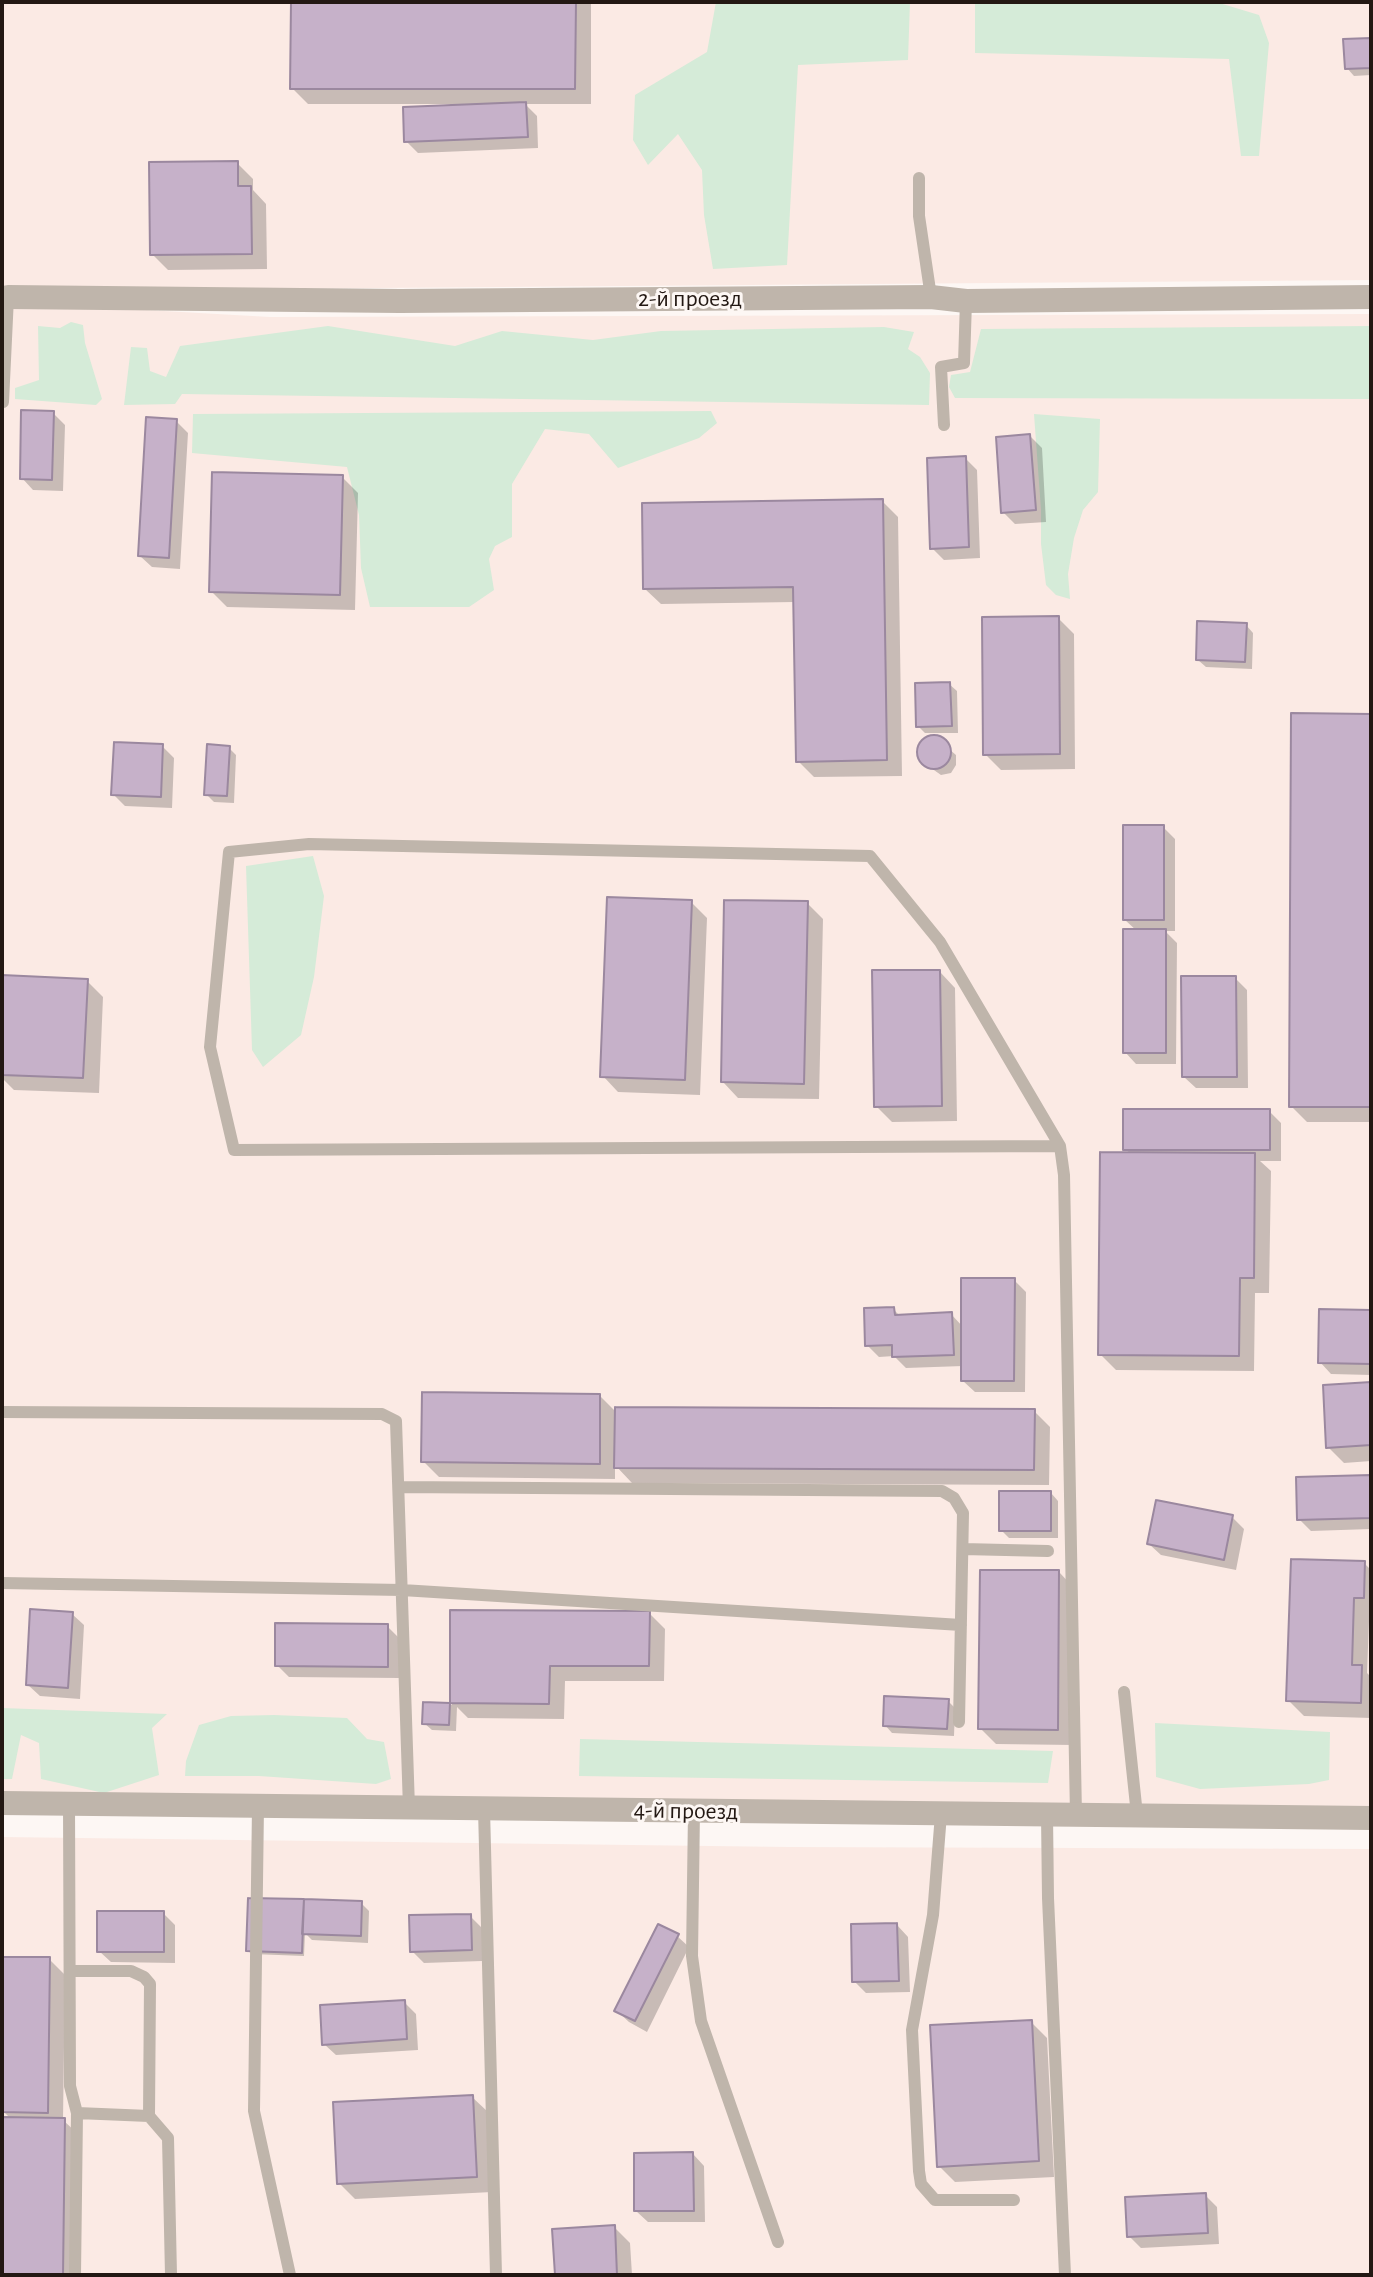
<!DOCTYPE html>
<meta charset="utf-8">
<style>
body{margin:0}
#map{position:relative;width:1373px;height:2277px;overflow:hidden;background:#fdf7f4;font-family:"Alegreya Sans",sans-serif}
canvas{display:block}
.frame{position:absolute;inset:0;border:4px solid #231813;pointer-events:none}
</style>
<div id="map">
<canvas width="1373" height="2277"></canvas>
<div class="frame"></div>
</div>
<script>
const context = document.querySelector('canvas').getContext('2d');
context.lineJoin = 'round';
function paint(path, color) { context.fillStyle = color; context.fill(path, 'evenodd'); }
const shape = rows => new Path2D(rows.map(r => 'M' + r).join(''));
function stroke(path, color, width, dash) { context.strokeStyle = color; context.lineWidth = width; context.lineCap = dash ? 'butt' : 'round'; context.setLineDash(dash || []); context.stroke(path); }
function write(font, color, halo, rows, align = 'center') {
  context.font = font + ' "Alegreya Sans",sans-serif'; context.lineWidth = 6; context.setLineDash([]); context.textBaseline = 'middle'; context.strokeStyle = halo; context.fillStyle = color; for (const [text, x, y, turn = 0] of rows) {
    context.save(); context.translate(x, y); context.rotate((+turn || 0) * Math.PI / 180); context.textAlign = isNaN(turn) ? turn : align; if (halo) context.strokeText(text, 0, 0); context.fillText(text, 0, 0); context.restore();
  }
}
paint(shape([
 [2,2,1371,2,1371,280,2,291],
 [22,303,270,317,1371,314,1371,1808,2,1798,2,304],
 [2,1837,789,1847,1371,1849,1371,2275,2,2275]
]), '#fbeae4');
paint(shape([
 [716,2,910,2,908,60,798,65,787,265,713,269,704,215,702,170,678,134,648,165,633,140,635,95,707,52],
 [975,2,1216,2,1259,15,1269,43,1259,156,1241,156,1229,59,975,53],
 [71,322,83,325,85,343,102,399,96,405,15,399,15,388,39,380,38,326,60,328],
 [328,326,455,346,502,331,593,340,661,331,884,327,914,332,908,349,920,357,930,373,929,405,182,394,175,404,124,405,131,347,147,348,150,371,166,377,180,346],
 [1371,326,1371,399,955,398,949,387,951,375,970,372,981,329],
 [711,411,717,423,699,438,618,468,589,434,545,429,512,484,512,537,495,546,489,559,494,590,469,607,370,607,361,568,359,515,347,467,192,453,193,414],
 [1034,414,1100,419,1098,492,1083,510,1074,538,1068,574,1070,599,1056,595,1046,585,1041,544,1041,510],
 [313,856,324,896,314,977,301,1035,263,1067,252,1050,246,866],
 [2,1708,167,1714,152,1728,159,1775,104,1793,41,1779,39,1743,21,1735,12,1779,2,1779],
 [274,1715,347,1718,367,1739,384,1742,391,1779,376,1784,259,1776,185,1776,186,1761,199,1725,231,1716],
 [1155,1723,1330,1732,1329,1780,1309,1784,1200,1789,1156,1777],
 [580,1739,1053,1751,1048,1783,579,1776]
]), '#d5ebd8');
paint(shape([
 [293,2,591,2,591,104,525,104,537,116,538,148,418,153,406,141,450,107,450,104,308,104,292,88],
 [1371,40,1371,75,1354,76,1347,68],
 [237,163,253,179,253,190,266,204,267,269,168,270,152,254],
 [53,413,65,425,63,491,33,490,22,478],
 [176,421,188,433,180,569,152,567,140,556],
 [1030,436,1042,448,1046,522,1015,524,1003,512],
 [965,458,977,470,980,558,944,560,932,548],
 [342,477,358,493,355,610,227,607,211,591],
 [882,501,898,517,902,776,814,777,798,761,795,602,661,604,645,589],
 [1058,618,1074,634,1075,769,1001,770,985,754],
 [1246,625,1253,633,1252,669,1206,667,1198,660],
 [949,684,957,691,958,733,925,733,918,726],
 [1371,716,1371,1122,1307,1122,1291,1106],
 [936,738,956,755,956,765,951,773,941,775,924,763,919,750,927,739],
 [162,746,174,758,172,808,125,806,113,794],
 [229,748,236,755,234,803,214,802,206,794],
 [1163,827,1175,839,1175,931,1165,931,1177,943,1176,1064,1136,1064,1125,1052,1137,931,1125,920],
 [691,902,707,918,700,1095,618,1092,603,1076],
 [807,903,823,919,819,1099,738,1098,723,1082],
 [940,972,955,988,957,1121,892,1122,876,1106],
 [2,977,87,981,103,997,99,1093,14,1090,2,1078],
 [1235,978,1247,990,1248,1088,1196,1088,1184,1077],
 [1269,1111,1281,1123,1281,1161,1260,1161,1271,1171,1269,1293,1255,1293,1254,1371,1116,1370,1100,1354,1131,1154,1125,1149],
 [1014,1280,1026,1292,1025,1392,975,1392,963,1381,963,1366,906,1368,894,1356,879,1357,867,1345,893,1309,901,1317,951,1314,963,1327],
 [1371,1312,1371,1375,1331,1374,1320,1362],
 [1371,1384,1371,1461,1344,1463,1328,1447],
 [600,1396,617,1413,1034,1411,1050,1427,1049,1485,632,1483,615,1465,615,1479,439,1477,423,1461],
 [1371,1477,1371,1529,1311,1531,1299,1519],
 [1051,1493,1058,1501,1058,1538,1009,1538,1001,1530],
 [1232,1517,1244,1529,1236,1570,1161,1555,1149,1544],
 [1364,1563,1371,1570,1367,1673,1371,1677,1371,1718,1304,1716,1288,1700],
 [1059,1572,1074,1588,1073,1745,996,1744,980,1728],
 [452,1612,649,1613,665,1629,664,1681,565,1681,564,1719,468,1718,457,1707,456,1731,432,1730,424,1723,425,1704,452,1705],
 [72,1614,84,1625,80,1699,40,1696,28,1685],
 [387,1626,399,1638,399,1678,289,1677,277,1665],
 [948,1701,955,1708,954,1736,892,1733,885,1725],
 [361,1903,369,1911,368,1943,312,1940,305,1933,304,1956,252,1954,248,1951],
 [163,1913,175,1925,175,1963,111,1962,99,1951],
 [470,1916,482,1928,482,1961,424,1963,412,1951],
 [897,1925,908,1937,910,1992,866,1993,854,1981],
 [677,1936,689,1947,647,2032,629,2022,617,2011],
 [49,1959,65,1975,63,2120,80,2136,78,2275,2,2275,11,2119,3,2111],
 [404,2002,416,2014,418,2050,336,2055,324,2044],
 [1031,2022,1047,2038,1054,2177,955,2182,939,2166],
 [472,2097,488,2112,492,2192,355,2199,339,2183],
 [693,2154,704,2166,705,2222,648,2222,636,2211],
 [1205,2195,1217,2207,1219,2244,1141,2248,1129,2236],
 [614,2227,630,2243,632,2275,557,2275]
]), '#0003');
const building = shape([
 [291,2,576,2,575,89,290,89,291,2],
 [1371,38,1371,68,1345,69,1343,39,1371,38],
 [526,102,528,137,404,142,403,107,526,102],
 [238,161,238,186,251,186,252,254,150,255,149,162,238,161],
 [21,410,54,411,52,480,20,479,21,410],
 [146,417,177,419,169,558,138,556,146,417],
 [1030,434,1036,510,1001,513,996,437,1030,434],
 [966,456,969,547,930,549,927,458,966,456],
 [212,472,343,475,340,595,209,592,212,472],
 [883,499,887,760,796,762,793,587,643,589,642,503,883,499],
 [1059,616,1060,754,983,755,982,617,1059,616],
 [1197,621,1247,623,1245,662,1196,660,1197,621],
 [950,682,952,726,916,727,915,683,950,682],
 [1291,713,1371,714,1371,1107,1289,1107,1291,713],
 '917 752a17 17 0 1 1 34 0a17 17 0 1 1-34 0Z',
 [114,742,163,744,161,797,111,795,114,742],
 [207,744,230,746,227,796,204,795,207,744],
 [1123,825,1164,825,1164,920,1123,920,1123,825],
 [607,897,692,900,685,1080,600,1077,607,897],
 [724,900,808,901,804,1084,721,1082,724,900],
 [1123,929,1166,929,1166,1053,1123,1053,1123,929],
 [872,970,940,970,942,1106,874,1107,872,970],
 [2,975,88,979,83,1078,2,1075,2,975],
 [1181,976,1236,976,1237,1077,1182,1077,1181,976],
 [1123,1109,1270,1109,1270,1150,1123,1150,1123,1109],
 [1100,1152,1255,1153,1254,1278,1240,1278,1239,1356,1098,1355,1100,1152],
 [961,1278,1015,1278,1014,1381,961,1381,961,1278],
 [894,1307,895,1315,952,1312,954,1355,892,1357,892,1345,865,1346,864,1308,894,1307],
 [1319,1309,1371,1310,1371,1364,1318,1363,1319,1309],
 [1371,1382,1371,1445,1326,1448,1323,1385,1371,1382],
 [422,1392,600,1394,600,1464,421,1462,422,1392],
 [615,1407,1035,1409,1034,1470,614,1468,615,1407],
 [1371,1475,1371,1518,1297,1520,1296,1477,1371,1475],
 [999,1491,1051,1491,1051,1531,999,1531,999,1491],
 [1156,1500,1233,1515,1224,1560,1147,1544,1156,1500],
 [1291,1559,1365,1561,1364,1598,1354,1598,1352,1665,1362,1665,1361,1703,1286,1701,1291,1559],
 [980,1570,1059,1570,1058,1730,978,1729,980,1570],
 [30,1609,73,1612,68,1688,26,1685,30,1609],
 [450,1610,650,1611,649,1666,550,1666,549,1704,450,1703,450,1610],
 [275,1623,388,1624,388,1667,275,1666,275,1623],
 [884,1696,949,1699,947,1729,883,1726,884,1696],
 [423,1702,450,1703,449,1725,422,1724,423,1702],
 [248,1898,304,1899,302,1953,246,1951,248,1898],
 [304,1899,362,1901,361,1936,302,1934,304,1899],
 [97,1911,164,1911,164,1952,97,1952,97,1911],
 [471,1914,472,1950,410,1952,409,1915,471,1914],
 [897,1923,899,1981,852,1982,851,1924,897,1923],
 [658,1924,679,1934,635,2021,614,2011,658,1924],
 [3,1957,50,1957,48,2113,2,2112,3,1957],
 [405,2000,407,2039,322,2045,320,2005,405,2000],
 [1032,2020,1039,2161,937,2167,930,2025,1032,2020],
 [473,2095,477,2177,337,2184,333,2102,473,2095],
 [2,2117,65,2118,63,2275,2,2275,2,2117],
 [693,2152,694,2211,634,2211,634,2153,693,2152],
 [1206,2193,1208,2233,1127,2237,1125,2197,1206,2193],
 [615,2225,617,2275,555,2275,552,2229,615,2225]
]);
paint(building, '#c6b1c9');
stroke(building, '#9b889f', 2);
stroke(shape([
 [919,178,919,216,931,297],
 [3,402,8,297,5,297],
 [944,425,941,367,964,363,966,301],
 [1060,1146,234,1150,210,1047,229,852,309,844,870,856,940,942,1060,1146,1064,1175,1076,1815],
 [2,1412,382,1414,396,1421,409,1808],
 [399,1487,942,1491,954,1498,963,1513,959,1722],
 [963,1549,1048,1551],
 [2,1583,402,1590,961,1625],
 [1124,1692,1137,1815],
 [69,1803,70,2086,77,2113,75,2275],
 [258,1806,254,2111,290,2275],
 [484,1809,496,2275],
 [694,1811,692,1956,701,2021,778,2242],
 [941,1814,933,1915,912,2030,919,2171,921,2184,935,2200,1014,2200],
 [1047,1815,1048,1898,1065,2275],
 [70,1971,131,1971,144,1977,150,1984,149,2116],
 [77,2113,149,2116,168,2138,171,2275]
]), '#bfb5ab', 12);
stroke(shape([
 [8,297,400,301,931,297,966,301,1371,297],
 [2,1803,1371,1818]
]), '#bfb5ab', 24);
write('24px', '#231813', '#fdf7f4', [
 ["2-й проезд",690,299],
 ["4-й проезд",686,1811,1]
]);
</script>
